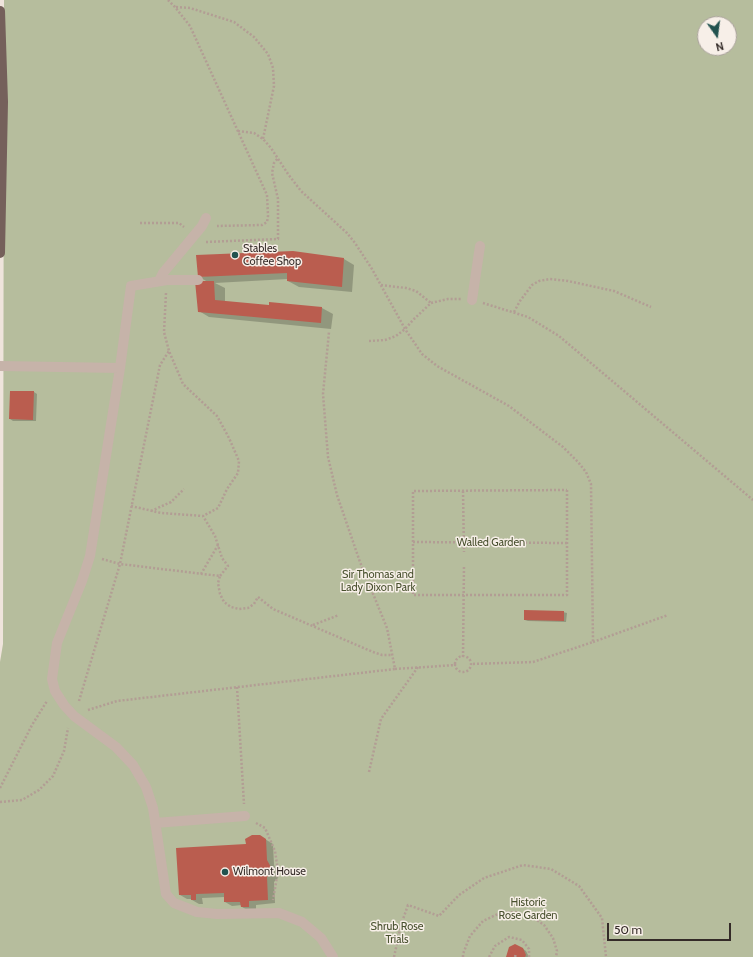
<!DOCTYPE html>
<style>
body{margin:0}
#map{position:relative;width:753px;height:957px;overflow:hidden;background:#efe4dc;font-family:Cabin,sans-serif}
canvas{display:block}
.north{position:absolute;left:697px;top:16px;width:40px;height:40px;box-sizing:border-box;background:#f7efe8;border:1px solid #a9a19b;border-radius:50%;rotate:166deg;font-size:11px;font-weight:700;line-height:16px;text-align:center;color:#342b28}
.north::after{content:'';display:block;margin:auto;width:14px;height:18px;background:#22524f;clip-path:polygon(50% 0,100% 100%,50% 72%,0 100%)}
.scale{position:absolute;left:607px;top:923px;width:124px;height:18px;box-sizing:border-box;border:2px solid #342b28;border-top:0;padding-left:5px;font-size:12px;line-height:14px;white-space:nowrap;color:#342b28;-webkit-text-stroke:3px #f7efe8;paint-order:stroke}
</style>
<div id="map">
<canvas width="753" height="957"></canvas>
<div class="north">N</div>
<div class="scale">50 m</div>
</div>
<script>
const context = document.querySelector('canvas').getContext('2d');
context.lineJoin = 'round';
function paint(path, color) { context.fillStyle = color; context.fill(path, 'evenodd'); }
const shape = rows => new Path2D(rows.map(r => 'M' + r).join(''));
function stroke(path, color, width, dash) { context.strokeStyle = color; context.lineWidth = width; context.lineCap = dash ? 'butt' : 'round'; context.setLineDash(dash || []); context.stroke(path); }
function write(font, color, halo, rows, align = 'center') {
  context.font = font + ' Cabin,sans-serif'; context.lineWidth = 3; context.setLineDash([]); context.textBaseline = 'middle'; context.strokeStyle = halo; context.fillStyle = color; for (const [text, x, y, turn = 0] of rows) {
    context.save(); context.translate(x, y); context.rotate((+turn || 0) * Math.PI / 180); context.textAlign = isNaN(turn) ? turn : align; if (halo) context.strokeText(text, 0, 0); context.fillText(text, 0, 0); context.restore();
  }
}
paint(shape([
 [4,0,753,0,753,957,0,957,0,662,3,644],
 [705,24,729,24,729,48,705,48]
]), '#b6bd9d');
paint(shape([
 [344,259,354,265,352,292,299,287,288,281,288,279,215,283,225,288,225,302,270,307,270,303,322,308,333,314,331,329,209,317,199,311,208,282,199,277],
 [11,392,34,392,37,394,36,421,13,421,10,419],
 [563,612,567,613,566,622,528,621,525,620],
 [260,836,273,844,274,865,279,874,278,878,274,882,275,903,256,905,256,910,249,911,242,907,242,905,232,906,225,902,225,897,202,898,203,904,199,904,192,900,192,899,187,899,180,895],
 [523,949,526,951,529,957,507,957]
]), '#0003');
paint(shape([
 [293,251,344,258,342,287,287,281,287,273,198,277,196,255],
 [195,281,214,281,215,300,269,305,269,302,322,307,321,323,198,312],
 [10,391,34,391,33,420,9,419],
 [524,610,564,611,564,621,524,620],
 [252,835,260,835,266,839,267,860,272,869,271,874,267,877,268,900,249,901,249,907,241,907,240,902,224,902,224,893,196,894,196,900,191,900,191,895,179,895,176,848,246,844,245,839],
 [515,944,523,948,526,955,525,957,506,957,509,947]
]), '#ba5d4f');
stroke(shape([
 [168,0,175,7,190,26,267,195,268,216,267,222,262,225,217,226],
 [176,7,190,8,234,22,254,37,268,54,273,68,274,86,263,139],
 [238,131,254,133,263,139,271,148,288,174,301,191,347,233,355,243,372,269,405,329,422,354,437,366,509,406,563,447,578,462,586,472,591,484,593,642,533,662,471,664],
 [140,223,179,223,184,227],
 [206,242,278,239,278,199,272,173,274,163,278,158],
 [381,285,406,288,416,291,431,303],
 [166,293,164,332,169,351,183,384,217,416,229,438,239,461,238,473,227,489,218,508,203,516],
 [483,303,528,317,559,336,753,500],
 [514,312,520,301,532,285,539,281,550,279,568,281,614,291,651,307],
 [369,341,385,340,396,336,405,329,414,319,431,303,448,299,461,299],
 [567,490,567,595,413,595,413,491,567,490],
 [463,491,464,552],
 [131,506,161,513,203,516,215,536,222,558,228,566,220,576],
 [151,511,171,502,184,489],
 [413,542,567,543],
 [102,559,120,564,220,576,218,583,220,594,224,602,231,607,239,609,248,608,254,604,258,597,273,609,373,652,382,655,392,655],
 [201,574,218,545],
 [313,625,339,615],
 [593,642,668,615],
 '455 664a8 8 0 1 1 16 0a8 8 0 1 1-16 0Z',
 [463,657,464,565],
 [395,669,456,665],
 [237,687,244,804],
 [79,701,120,564,160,365,169,351],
 [88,710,117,701,395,669,387,628,360,562,337,495,328,457,323,394,329,332],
 [369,772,381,719,418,667],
 [0,788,32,725,47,701],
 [0,802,22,800,39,790,53,776,64,751,68,728],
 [256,823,265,828,275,851,278,871,273,900],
 [394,957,401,925,408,905,439,916,459,895,484,878,523,865,551,869,579,886,602,918,606,957],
 [463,957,463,954,470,936,483,921,500,913,515,912,531,916,544,925,553,938,557,951,556,957],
 [489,957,495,946,509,937,522,940,529,949,529,957],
 [515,957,516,954]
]), '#b29d94', 2.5, [2, 2]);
stroke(shape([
 [159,281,163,273,202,226,206,218],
 [472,300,480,246],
 [0,366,120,368,131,286,167,280,198,280],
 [120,368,90,556,82,581,57,643,52,679,55,691,64,705,74,716,116,747,133,765,146,787,153,808,166,894,174,903,197,912,217,914,279,913,302,922,321,938,333,957],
 [155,823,245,816]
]), '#c6b3a9', 10);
stroke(shape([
 [0,11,3,102,0,253]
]), '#75605b', 10);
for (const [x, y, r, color] of [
 [235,255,4,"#22524f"],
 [225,872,4,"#22524f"]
]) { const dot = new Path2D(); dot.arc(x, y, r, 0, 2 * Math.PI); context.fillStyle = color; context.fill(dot); stroke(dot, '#f7efe8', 1.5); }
write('11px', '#342b28', '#f7efe8', [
 ["Stables",243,249],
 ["Coffee Shop",243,262],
 ["Wilmont House",233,872]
], 'left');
write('11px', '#48502e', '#f7efe8', [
 ["Walled Garden",491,543],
 ["Sir Thomas and",378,575],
 ["Lady Dixon Park",378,588],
 ["Historic",528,903],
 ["Rose Garden",528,916],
 ["Shrub Rose",397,927],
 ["Trials",397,940]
]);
</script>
